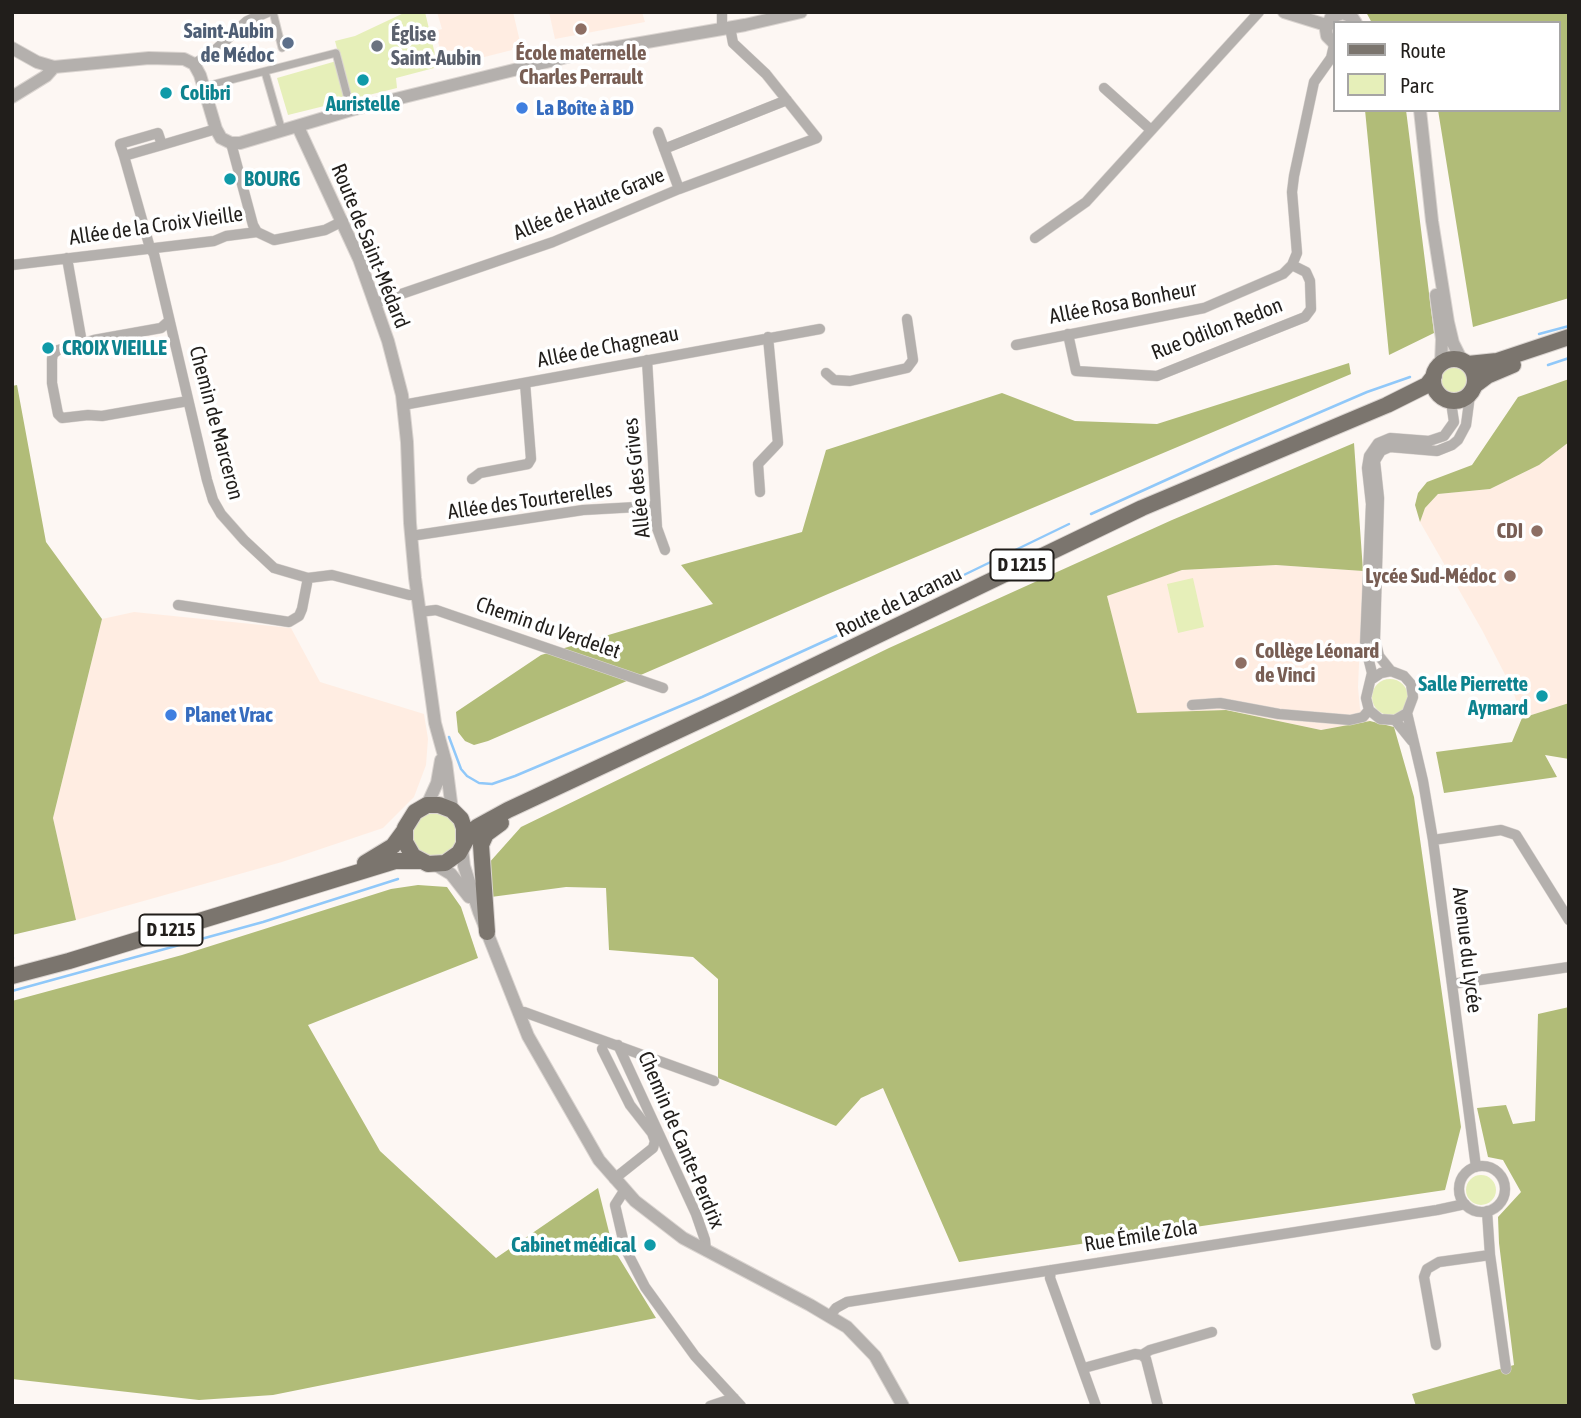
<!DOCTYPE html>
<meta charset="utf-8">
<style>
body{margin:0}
#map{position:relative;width:1581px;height:1418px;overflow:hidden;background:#fdf7f3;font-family:"Asap Condensed",sans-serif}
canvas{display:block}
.frame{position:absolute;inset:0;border:14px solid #211e1b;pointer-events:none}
.legend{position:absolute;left:1333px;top:21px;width:228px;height:91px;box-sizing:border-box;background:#fff;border:2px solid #a6a5a4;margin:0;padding:9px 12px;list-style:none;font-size:21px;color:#211e1b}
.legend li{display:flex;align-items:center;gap:14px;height:35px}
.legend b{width:35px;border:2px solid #a6a5a4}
</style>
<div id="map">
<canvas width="1581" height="1418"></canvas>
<div class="frame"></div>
<ul class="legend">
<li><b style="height:9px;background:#7b756e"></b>Route</li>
<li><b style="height:19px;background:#e6efb9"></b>Parc</li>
</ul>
</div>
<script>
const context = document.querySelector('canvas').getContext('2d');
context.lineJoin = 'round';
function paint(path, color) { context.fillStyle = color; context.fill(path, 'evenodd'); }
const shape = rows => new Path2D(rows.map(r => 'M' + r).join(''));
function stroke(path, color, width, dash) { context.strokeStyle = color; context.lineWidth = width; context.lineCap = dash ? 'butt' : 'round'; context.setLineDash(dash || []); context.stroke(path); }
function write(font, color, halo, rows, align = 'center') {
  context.font = font + ' "Asap Condensed",sans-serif'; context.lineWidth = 7; context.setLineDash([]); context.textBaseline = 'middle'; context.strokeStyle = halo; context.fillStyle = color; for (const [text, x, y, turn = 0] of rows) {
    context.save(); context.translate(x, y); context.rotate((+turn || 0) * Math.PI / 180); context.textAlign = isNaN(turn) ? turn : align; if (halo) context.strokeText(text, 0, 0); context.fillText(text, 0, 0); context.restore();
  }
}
paint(shape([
 [437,12,513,12,521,46,512,48,512,50,445,67,435,31,442,29],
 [549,12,642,12,645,22,555,39],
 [1569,442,1569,703,1522,718,1512,688,1482,630,1420,522,1425,508,1438,494,1490,489,1539,465],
 [1276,565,1363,571,1358,687,1360,709,1370,721,1321,730,1226,710,1137,714,1107,596,1181,570],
 [134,612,291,628,320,682,424,714,428,739,426,765,414,797,383,828,282,862,76,920,53,818,102,619]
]), '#ffede2');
paint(shape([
 [406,12,425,12,438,67,396,78,397,88,288,115,277,78,340,60,335,41,355,36],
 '1440 381a14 14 0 1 1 28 0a14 14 0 1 1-28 0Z',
 [1193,578,1204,627,1178,633,1167,584],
 '1372 697a18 18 0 1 1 36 0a18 18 0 1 1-36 0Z',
 [435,809,455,819,459,843,439,860,415,851,410,826,414,819],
 '1466 1190a15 15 0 1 1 30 0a15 15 0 1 1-30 0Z'
]), '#e6efb9');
paint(shape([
 [1366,12,1569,12,1569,298,1473,327,1438,110,1558,110,1558,23,1372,23],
 [1365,110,1406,110,1434,333,1389,355],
 [1349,363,1351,374,828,594,488,741,474,745,465,741,458,732,456,712,541,655,713,604,681,565,802,532,826,450,1002,393,1075,421,1157,424],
 [1569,379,1569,442,1539,465,1490,489,1438,494,1425,508,1420,522,1415,505,1418,493,1427,482,1472,465,1518,397],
 [17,385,46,542,102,619,53,818,76,920,12,935,12,386],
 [1354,443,1363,571,1276,565,1182,570,1107,596,1137,713,1226,710,1321,730,1370,721,1394,727,1414,797,1461,1127,1445,1190,959,1262,883,1088,861,1098,836,1126,718,1078,718,979,693,957,609,950,606,888,566,887,491,897,488,864,521,827,889,648,1172,520],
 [1569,703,1569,759,1545,755,1557,777,1444,793,1436,752,1512,742,1522,718],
 [418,885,447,887,461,907,478,958,308,1025,380,1151,496,1258,598,1188,613,1248,656,1318,273,1395,199,1400,12,1379,12,1001,182,955,391,889],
 [1569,1007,1569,1406,1416,1406,1412,1394,1514,1365,1499,1243,1498,1217,1521,1192,1503,1160,1488,1157,1477,1108,1506,1105,1513,1124,1535,1121,1538,1014]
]), '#b1bc78');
stroke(shape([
 [1539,334,1569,326],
 [1548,365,1569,358],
 [1091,514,1230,451,1367,392,1410,377],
 [449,737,461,769,467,776,479,783,492,784,515,776,702,697,871,620,1069,524],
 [12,958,13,958],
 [12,991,263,922,398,879]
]), '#90c8f9', 2.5);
const pedestrian = shape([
 [273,12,282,48],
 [265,72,282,131],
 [203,87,336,53,351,110]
]);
const minor = shape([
 [722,12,722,29],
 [194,64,212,53,247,21,268,12],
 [1104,88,1151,130],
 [658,132,679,189],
 [231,143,253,225,257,232],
 [162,145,216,129],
 [664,149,787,100],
 [124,156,162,145,158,133,120,144,124,156,150,248,154,254,207,480,213,500,221,514,244,540,274,568,308,578,332,575,409,595,417,595],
 [1035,238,1086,202,1259,12],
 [67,258,82,343],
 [12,265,214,241,226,236,257,232,274,240,325,230,343,221],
 [375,303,553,242,679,189,817,138,766,74,733,43,730,27],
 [169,321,161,328,94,340,58,350,53,354,52,359,52,383,58,414,62,418,88,415,102,416,188,401],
 [1068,334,1076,371,1157,376,1305,317,1311,309,1310,281,1306,272,1292,265],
 [1016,345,1204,308,1283,274,1292,265,1297,253,1292,192,1294,176,1314,82,1331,58,1334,45],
 [647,360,657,528,665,550],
 [826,373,834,380,850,381,907,368,913,360,907,319],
 [403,405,820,329],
 [472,479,480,473,528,464,531,459,525,383],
 [760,492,758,464,778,443,768,337],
 [411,536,583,510,655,506],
 [178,605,289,622,299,616,302,609,308,578],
 [419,612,436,610,663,688],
 [1391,671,1379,656,1375,639,1379,498,1375,461,1381,451,1390,447,1437,451,1452,445,1458,440,1466,425,1470,395],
 [1372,679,1381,673,1391,671,1404,676,1411,684,1413,697,1407,713,1395,720,1380,719,1369,710,1366,698,1372,673,1365,645,1371,504,1367,468,1369,456,1378,443,1390,438,1429,441,1444,436,1454,422,1451,402],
 [1192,705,1220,703,1279,714,1350,720,1363,717,1369,710],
 [1407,713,1423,781,1433,840,1476,1167],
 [1395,720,1412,741],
 [1433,840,1501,830,1516,835,1569,920],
 [1452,984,1569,967],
 [518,1013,524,1012,714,1081],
 [618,1045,696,1214,705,1240,706,1251],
 [602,1049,630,1105,652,1133,655,1141,653,1148,614,1179],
 '1459 1189a23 23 0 1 1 46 0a23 23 0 1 1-46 0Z',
 [624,1191,615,1205,625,1248,645,1287,695,1356,741,1406],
 [1487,1211,1490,1255,1506,1369],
 [1051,1270,1050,1278,1096,1406],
 [829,1317,836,1308,847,1302,1437,1210,1465,1204],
 [1436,1345,1424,1277,1427,1269,1439,1262,1490,1255],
 [1142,1355,1150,1350,1212,1332],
 [1084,1368,1135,1354,1142,1355,1146,1359,1158,1406],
 [710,1406,734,1398]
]);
const tertiary = shape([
 [1284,12,1326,25],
 [1334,43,1327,36,1326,30,1331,17,1343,13,1352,17,1356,23],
 [12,48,37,62,54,67,149,58,184,59,194,64,200,75,216,129,221,138,231,143,240,143,351,110,583,53,745,25,801,12],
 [12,97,46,76,54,67],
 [1420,110,1432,221,1448,322,1453,343,1462,361],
 [298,127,359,259,388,341,402,395,407,442,410,523,415,578,435,723,446,763,452,810],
 [1436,295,1442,339,1441,363],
 [427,805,437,783,441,760],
 [462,849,464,866,479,912,528,1036,599,1160,635,1201,683,1238,810,1305,847,1327,875,1356,903,1406],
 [436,865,451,874,469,897]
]);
const primary = shape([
 '1433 380a21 21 0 1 1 42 0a21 21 0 1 1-42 0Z',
 [1468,364,1497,361,1569,337],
 [1475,385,1487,376,1513,365],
 [464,842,464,828,461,819,452,810,439,805,427,805,415,812,405,828,405,842,413,856,428,864,445,863,459,853,470,833,477,827,508,810,737,703,1142,508,1387,405,1427,385,1434,376],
 [365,863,393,846,404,831],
 [487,932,481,845,486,834,501,823],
 [12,976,69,961,395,861,420,861]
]);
stroke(pedestrian, '#dad4d0', 9);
stroke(minor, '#dad4d0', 11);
stroke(tertiary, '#dad4d0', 14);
stroke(primary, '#dad4d0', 18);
stroke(pedestrian, '#b4b0ad', 7);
stroke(minor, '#b4b0ad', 10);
stroke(tertiary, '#b4b0ad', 12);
stroke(primary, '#7b756e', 16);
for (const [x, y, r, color] of [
 [581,29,7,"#8d6e63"],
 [288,43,7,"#5c6f8a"],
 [377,46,7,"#6b7280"],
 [363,80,7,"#0f9aa8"],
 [166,93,7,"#0f9aa8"],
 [522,108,7,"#3f7fe0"],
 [230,179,7,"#0f9aa8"],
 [48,348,7,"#0f9aa8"],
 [1537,531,7,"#8d6e63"],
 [1510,576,7,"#8d6e63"],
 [1241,663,7,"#8d6e63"],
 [1542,696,7,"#0f9aa8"],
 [171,715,7,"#3f7fe0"],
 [650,1245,7,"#0f9aa8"]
]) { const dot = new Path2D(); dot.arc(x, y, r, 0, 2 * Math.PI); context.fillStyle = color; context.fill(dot); stroke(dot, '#fff', 2.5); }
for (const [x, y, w] of [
 [1022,565,63],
 [171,930,63]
]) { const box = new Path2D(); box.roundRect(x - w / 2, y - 15.5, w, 31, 5); context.fillStyle = '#fff'; context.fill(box); stroke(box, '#211e1b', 2); }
write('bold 19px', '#211e1b', null, [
 ["D 1215",1022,565],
 ["D 1215",171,930]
]);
write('bold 21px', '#4e5e75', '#fff', [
 ["Saint-Aubin",274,31],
 ["de Médoc",274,55]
], 'right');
write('bold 21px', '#5b616d', '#fff', [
 ["Église",391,34],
 ["Saint-Aubin",391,58]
], 'left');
write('bold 21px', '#785e54', '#fff', [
 ["École maternelle",581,53,"center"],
 ["Charles Perrault",581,77,"center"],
 ["CDI",1523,531],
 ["Lycée Sud-Médoc",1496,576],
 ["Collège Léonard",1255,651,"left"],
 ["de Vinci",1255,675,"left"]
], 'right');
write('bold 21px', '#0d838f', '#fff', [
 ["Colibri",180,93],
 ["Auristelle",363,104,"center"],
 ["BOURG",244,179],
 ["CROIX VIEILLE",62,348],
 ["Salle Pierrette",1528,684,"right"],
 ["Aymard",1528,708,"right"],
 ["Cabinet médical",636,1245,"right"]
], 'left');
write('bold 21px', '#366cbe', '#fff', [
 ["La Boîte à BD",536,108],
 ["Planet Vrac",185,715]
], 'left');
write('21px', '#211e1b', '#fff', [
 ["Allée de Haute Grave",589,204,-22],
 ["Allée de la Croix Vieille",156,226,-8],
 ["Route de Saint-Médard",370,246,68],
 ["Allée Rosa Bonheur",1123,303,-11],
 ["Rue Odilon Redon",1217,329,-21],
 ["Allée de Chagneau",608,347,-11],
 ["Chemin de Marceron",216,423,75],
 ["Allée des Grives",637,478,-96],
 ["Allée des Tourterelles",530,501,-8],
 ["Route de Lacanau",899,602,-26],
 ["Chemin du Verdelet",548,628,19],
 ["Avenue du Lycée",1467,950,83],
 ["Chemin de Cante-Perdrix",681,1140,67],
 ["Rue Émile Zola",1141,1236,-9]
]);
</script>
